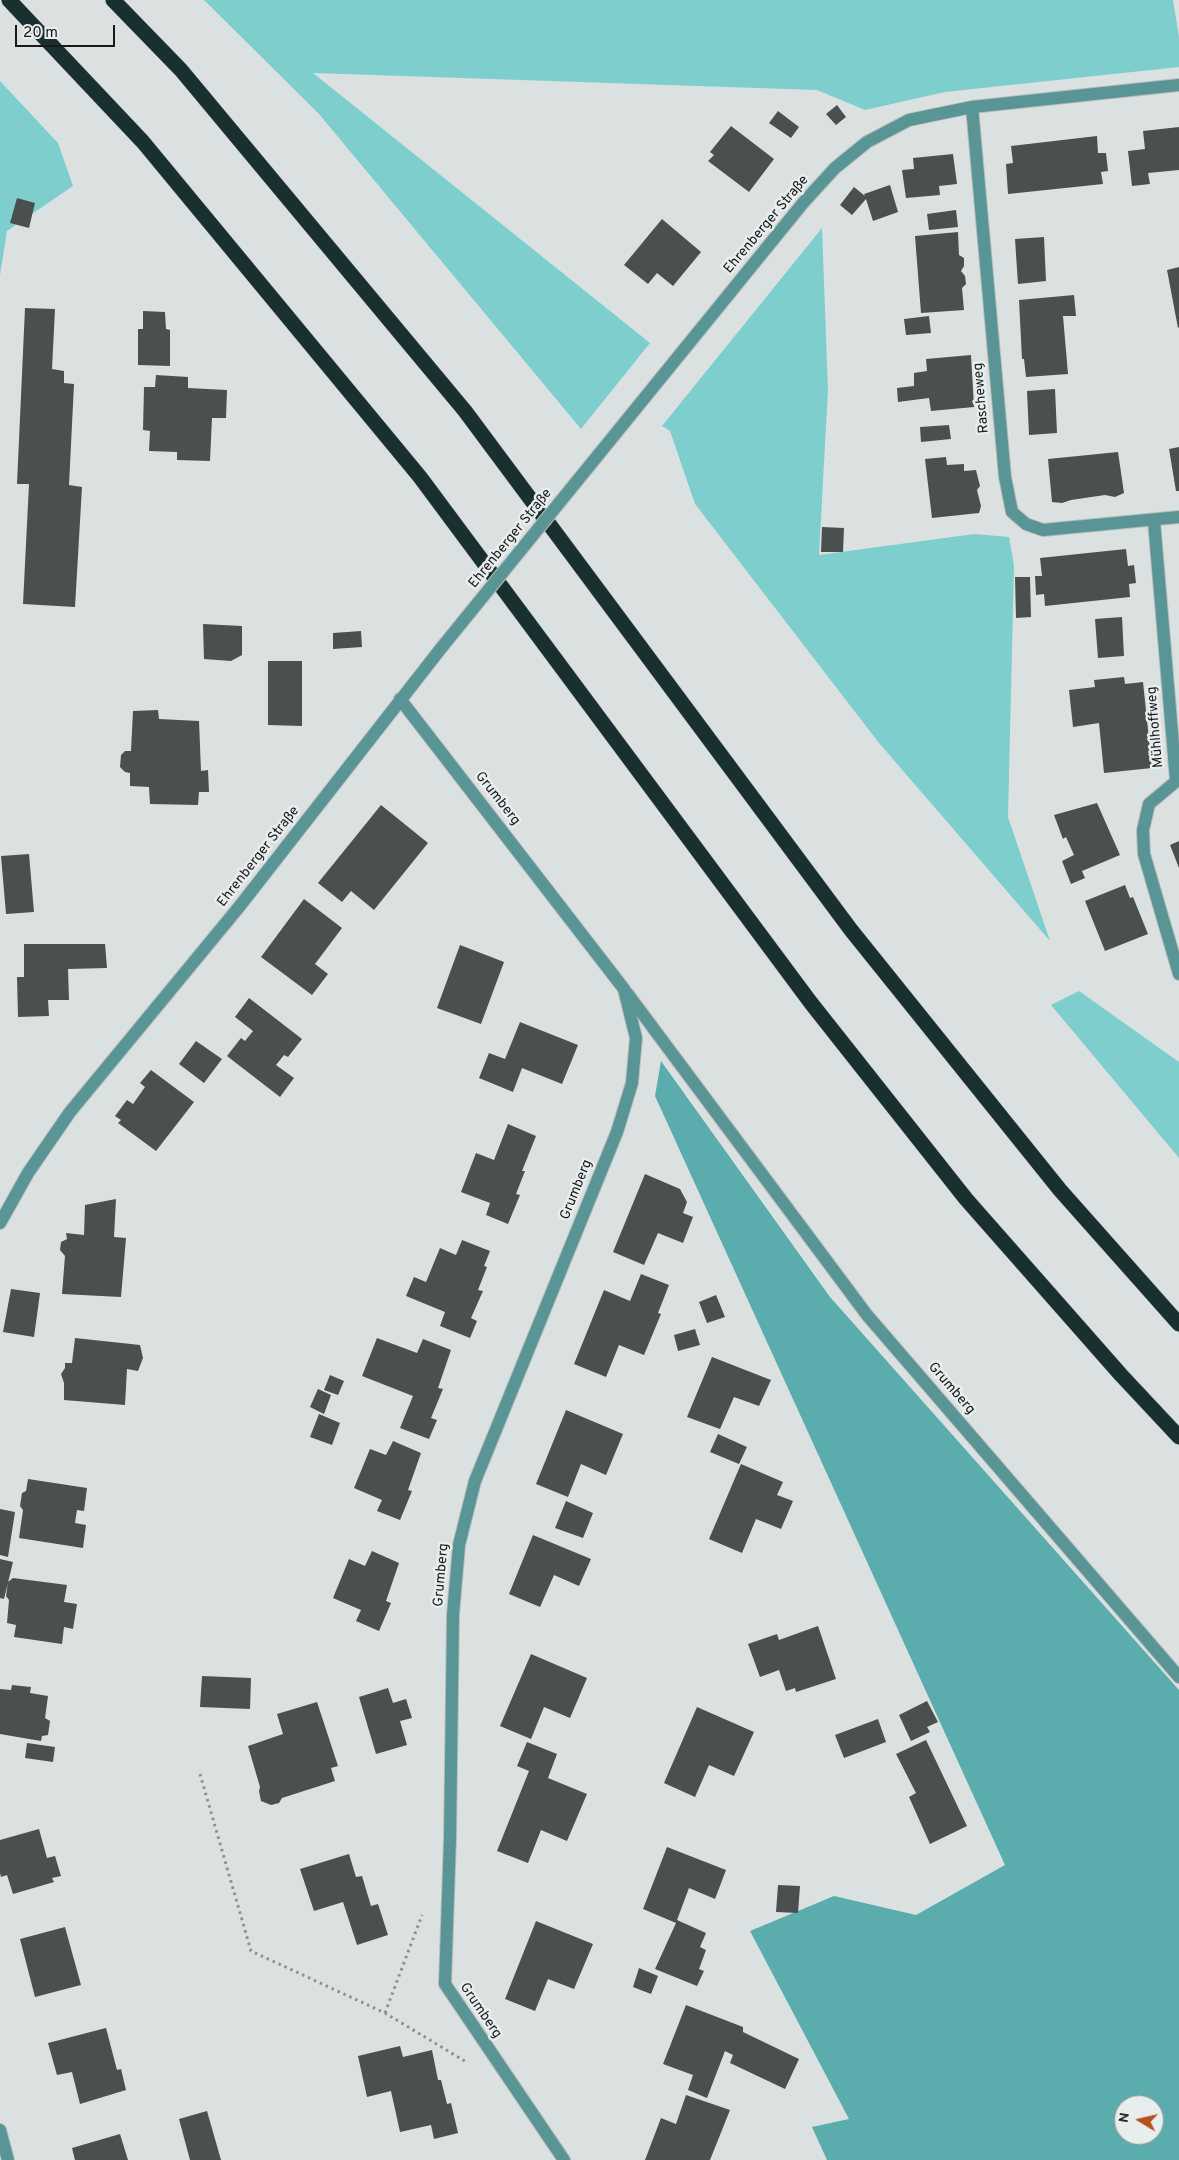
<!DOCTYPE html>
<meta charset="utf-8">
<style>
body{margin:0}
#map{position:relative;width:1179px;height:2160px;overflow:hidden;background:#dbe1e1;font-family:Overpass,sans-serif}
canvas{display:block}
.north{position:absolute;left:1114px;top:2095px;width:50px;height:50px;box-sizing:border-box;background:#e8eeee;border:1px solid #959999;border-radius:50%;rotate:279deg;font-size:14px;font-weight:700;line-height:20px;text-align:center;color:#181a1a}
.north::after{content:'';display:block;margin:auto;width:18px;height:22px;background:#b55219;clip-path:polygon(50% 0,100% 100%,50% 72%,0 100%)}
.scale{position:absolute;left:15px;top:25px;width:100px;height:22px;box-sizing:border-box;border:2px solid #181a1a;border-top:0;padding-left:6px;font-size:15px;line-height:18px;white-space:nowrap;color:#181a1a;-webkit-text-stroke:4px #e8eeee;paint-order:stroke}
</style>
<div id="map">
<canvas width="1179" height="2160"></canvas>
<div class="north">N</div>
<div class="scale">20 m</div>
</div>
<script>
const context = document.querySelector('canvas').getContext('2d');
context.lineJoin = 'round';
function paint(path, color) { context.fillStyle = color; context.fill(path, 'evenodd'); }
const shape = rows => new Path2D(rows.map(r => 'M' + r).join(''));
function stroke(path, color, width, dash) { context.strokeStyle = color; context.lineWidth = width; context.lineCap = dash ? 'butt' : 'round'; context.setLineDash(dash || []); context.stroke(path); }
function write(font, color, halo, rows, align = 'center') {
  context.font = font + ' Overpass,sans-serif'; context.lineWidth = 5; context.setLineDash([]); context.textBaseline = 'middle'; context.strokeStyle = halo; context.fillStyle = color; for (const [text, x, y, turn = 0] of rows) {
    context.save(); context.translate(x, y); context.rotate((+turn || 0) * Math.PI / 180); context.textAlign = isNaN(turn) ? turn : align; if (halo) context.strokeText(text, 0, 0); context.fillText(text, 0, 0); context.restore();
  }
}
paint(shape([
 [204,0,1173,0,1179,37,1179,67,945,92,865,110,817,90,313,73,650,343,581,429,319,114],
 [0,81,58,143,73,186,7,231,0,275],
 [822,228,828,390,819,555,974,534,1009,537,1014,565,1008,817,1050,941,879,743,695,504,670,431,662,426],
 [1079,991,1179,1062,1179,1158,1051,1005]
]), '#7fcece');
paint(shape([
 [661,1061,830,1297,1179,1690,1179,2160,827,2160,812,2127,849,2119,750,1931,834,1896,916,1915,1005,1865,655,1096],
 [1124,2105,1154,2105,1154,2135,1124,2135]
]), '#5bacac');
paint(shape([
 [837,105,846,117,836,125,826,114],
 [778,111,799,127,791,138,769,123],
 [731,126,774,159,749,192,708,161,714,155,710,152],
 [1179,127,1179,170,1148,173,1150,184,1132,186,1128,151,1145,149,1143,131],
 [1097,136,1098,153,1106,153,1108,171,1101,172,1103,184,1008,194,1006,164,1013,163,1011,146],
 [953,154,957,184,939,186,940,195,906,198,902,170,914,169,913,158],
 [890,185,898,212,873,221,866,199,852,215,840,205,854,187,865,196,864,194],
 [17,198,35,203,29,228,10,223],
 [956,210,958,227,929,230,927,214],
 [662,219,701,252,673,286,657,273,648,284,624,265],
 [958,232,959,255,964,258,964,266,961,271,965,276,966,284,962,288,964,310,921,313,915,236],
 [1044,237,1046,281,1018,284,1015,239],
 [1179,267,1179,327,1178,328,1167,270],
 [1074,295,1076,316,1063,316,1068,374,1026,377,1024,359,1022,359,1019,300],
 [25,308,55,309,52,369,64,371,64,383,74,384,69,485,82,487,75,607,23,604,29,484,17,484],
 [143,311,165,312,166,329,170,330,170,366,138,365,138,329,143,329],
 [929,316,931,333,906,335,904,319],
 [971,355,974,407,931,411,929,398,898,402,897,388,914,386,914,373,927,371,926,359],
 [156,375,188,377,188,388,227,390,226,418,212,418,210,461,177,460,177,452,149,451,150,431,143,430,144,387,155,387],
 [1055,389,1057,433,1029,435,1027,391],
 [949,425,951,439,921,442,920,427],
 [1179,447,1179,491,1176,491,1169,449],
 [1118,452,1124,493,1115,497,1105,495,1071,500,1062,503,1052,502,1048,459],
 [946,457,947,465,964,464,964,471,976,470,980,486,977,490,981,506,979,513,932,518,925,459],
 [822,527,844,528,843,552,821,552],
 [1126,549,1128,566,1134,565,1136,583,1129,584,1130,597,1045,606,1044,594,1036,595,1035,576,1042,576,1040,558],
 [1015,577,1030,577,1031,617,1016,618],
 [1122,617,1124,656,1098,658,1095,619],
 [203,624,242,626,242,655,231,661,204,659],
 [361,631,362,647,333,649,333,633],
 [268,661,302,661,302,726,268,725],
 [1124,677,1125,684,1143,682,1152,768,1104,773,1099,723,1073,727,1069,690,1095,687,1094,680],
 [158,710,159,719,199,721,201,771,208,770,209,792,199,792,198,805,150,804,149,787,130,786,130,773,125,772,120,767,121,755,125,751,131,751,133,711],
 [1097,803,1120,855,1082,871,1085,878,1071,884,1062,861,1074,855,1066,837,1063,839,1054,815],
 [381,805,428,843,374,910,351,891,342,902,318,883],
 [1179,841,1179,868,1170,845],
 [29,854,34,912,6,914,1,856],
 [1125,885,1130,898,1133,897,1148,934,1105,951,1085,901],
 [304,899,342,928,315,964,328,974,312,995,261,957],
 [24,944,105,944,107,968,68,969,69,1000,48,1000,49,1016,18,1017,17,977,24,977],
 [460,945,504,962,481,1024,437,1008],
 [249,998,302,1039,288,1057,284,1055,276,1065,294,1078,280,1097,227,1056,241,1038,245,1041,253,1031,235,1017],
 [520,1022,578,1045,562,1084,522,1068,513,1092,479,1078,489,1053,505,1059],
 [196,1041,222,1059,204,1083,179,1064],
 [151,1070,194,1102,156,1151,118,1123,121,1120,115,1116,127,1100,133,1104,145,1087,140,1083],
 [508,1124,536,1136,522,1171,525,1171,516,1194,520,1195,508,1224,486,1215,490,1203,461,1192,476,1153,494,1160],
 [645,1174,680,1189,687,1202,683,1213,693,1217,683,1243,658,1233,644,1265,613,1252],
 [116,1199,114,1237,126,1238,121,1297,62,1294,65,1256,60,1250,61,1242,67,1239,66,1233,84,1235,85,1205],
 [462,1240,490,1251,484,1266,487,1267,478,1290,483,1291,471,1318,477,1321,470,1338,440,1326,445,1312,406,1296,414,1277,426,1282,440,1248,456,1255],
 [641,1274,669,1285,658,1313,661,1314,644,1355,619,1345,606,1377,574,1364,604,1290,630,1301],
 [11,1289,40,1293,34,1337,3,1332],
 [716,1295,725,1317,707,1323,699,1302],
 [695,1329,700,1345,678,1351,674,1335],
 [75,1338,140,1345,143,1358,138,1371,127,1369,125,1405,64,1400,64,1383,61,1374,65,1368,65,1363,72,1363],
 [377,1338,417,1353,423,1339,451,1350,438,1388,443,1389,431,1418,437,1420,429,1439,400,1428,413,1396,362,1376],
 [712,1357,771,1380,759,1406,734,1397,720,1429,687,1417],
 [330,1375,344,1381,338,1395,324,1390],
 [318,1389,331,1395,324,1414,310,1407],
 [566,1410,623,1434,606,1475,581,1464,568,1497,536,1484],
 [319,1414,340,1423,332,1445,310,1437],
 [718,1434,747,1447,739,1464,710,1452],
 [393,1441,421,1453,408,1490,412,1491,400,1520,377,1511,382,1500,354,1488,370,1449,386,1455],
 [741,1464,783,1482,777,1495,793,1501,781,1529,756,1519,742,1553,709,1539],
 [28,1479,87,1488,84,1511,77,1510,75,1523,86,1525,83,1548,19,1538,23,1510,20,1506,22,1493,26,1491],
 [566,1501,593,1513,583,1538,555,1528],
 [0,1509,15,1512,8,1557,0,1555],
 [533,1535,591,1559,579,1586,554,1575,540,1607,509,1594],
 [372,1551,399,1563,386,1601,391,1603,379,1631,356,1621,361,1610,333,1598,349,1559,365,1566],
 [0,1559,13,1562,4,1599,0,1598],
 [13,1578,67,1585,64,1602,77,1604,73,1629,64,1627,62,1644,14,1637,16,1625,7,1623,9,1600,6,1596,8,1582],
 [818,1626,836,1679,796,1692,795,1688,786,1691,779,1670,760,1677,748,1644,777,1634,779,1640],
 [531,1654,587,1678,570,1718,544,1707,531,1739,500,1726],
 [202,1676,251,1678,250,1709,200,1707],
 [12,1685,31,1687,30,1693,48,1696,45,1718,50,1721,48,1735,42,1736,41,1741,0,1734,0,1689,11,1690],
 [388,1688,393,1703,406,1699,412,1718,400,1721,407,1745,376,1754,359,1697],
 [927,1701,938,1722,927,1727,930,1732,911,1741,899,1715],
 [317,1702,338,1766,331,1768,335,1781,282,1798,279,1803,271,1805,261,1801,259,1791,260,1787,248,1746,283,1734,277,1714],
 [697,1707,754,1732,734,1776,709,1765,695,1797,664,1783],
 [878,1719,886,1742,844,1758,835,1735],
 [926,1740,967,1826,930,1844,909,1797,916,1793,896,1754],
 [527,1742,557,1754,548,1778,587,1794,567,1841,541,1830,528,1863,497,1851,529,1771,517,1766],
 [27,1743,55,1747,53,1762,25,1758],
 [39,1829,47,1858,55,1856,61,1876,52,1878,54,1882,13,1894,7,1875,1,1877,0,1873,0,1840],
 [667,1847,726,1870,715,1899,689,1888,677,1920,706,1933,700,1947,706,1950,699,1969,704,1971,697,1986,655,1969,676,1923,643,1909],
 [349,1854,356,1877,362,1876,371,1906,378,1904,388,1935,357,1945,343,1902,314,1911,300,1869],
 [778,1885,800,1886,798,1913,776,1912],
 [536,1921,593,1944,574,1989,548,1979,535,2011,505,1999],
 [65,1927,81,1985,35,1997,20,1939],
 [639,1968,658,1976,651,1994,633,1987],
 [686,2005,743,2027,743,2032,799,2059,785,2089,730,2063,733,2055,725,2051,707,2098,688,2090,693,2075,663,2064],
 [106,2028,117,2070,121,2069,126,2090,80,2104,72,2072,57,2075,48,2043],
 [400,2046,403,2057,432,2050,438,2080,441,2080,447,2104,451,2103,458,2133,434,2139,431,2125,400,2132,391,2091,367,2097,358,2056],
 [686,2095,730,2110,710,2160,645,2160,661,2118,676,2124],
 [207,2111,221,2160,190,2160,179,2119],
 [120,2134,128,2160,75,2160,72,2148]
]), '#4a4f4f');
const minor = shape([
 [972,107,1005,477,1012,512,1026,524,1043,530,1179,517],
 [599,454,803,203,835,168,867,142,909,120,972,107,1179,85],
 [1154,521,1176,780],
 [400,699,624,989,636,1038,632,1083,617,1132,475,1481,459,1545,453,1615,450,1838,445,1984,564,2160],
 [1179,779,1149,804,1143,830,1144,854,1179,974],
 [627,993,867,1315,1179,1677],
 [0,1223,28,1173,70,1112,239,907,442,647],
 [0,2130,8,2160]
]);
const highway = shape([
 [9,0,143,142,420,477,811,1003,966,1199,1121,1375,1179,1437],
 [113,0,181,70,465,411,851,930,1060,1190,1179,1324]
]);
stroke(minor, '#b8bdbd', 14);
stroke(highway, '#b8bdbd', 16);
stroke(shape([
 [200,1774,251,1951,385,2013,468,2063],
 [385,2013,422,1915]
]), '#8c9090', 3, [2.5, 4]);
stroke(minor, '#599595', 12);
stroke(highway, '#1a3030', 15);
const minorBridge = shape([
 [442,647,599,454]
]);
stroke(minorBridge, '#b8bdbd', 14, []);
stroke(minorBridge, '#599595', 12);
write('14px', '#181a1a', '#e8eeee', [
 ["Ehrenberger Straße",767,225,-50],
 ["Rascheweg",982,398,-95],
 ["Ehrenberger Straße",511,539,-51],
 ["Mühlhoffweg",1156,727,-95],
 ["Grumberg",497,799,52],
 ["Ehrenberger Straße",259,857,-52],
 ["Grumberg",577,1190,-68],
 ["Grumberg",951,1389,49],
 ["Grumberg",442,1575,-85],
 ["Grumberg",480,2011,56]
]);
</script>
